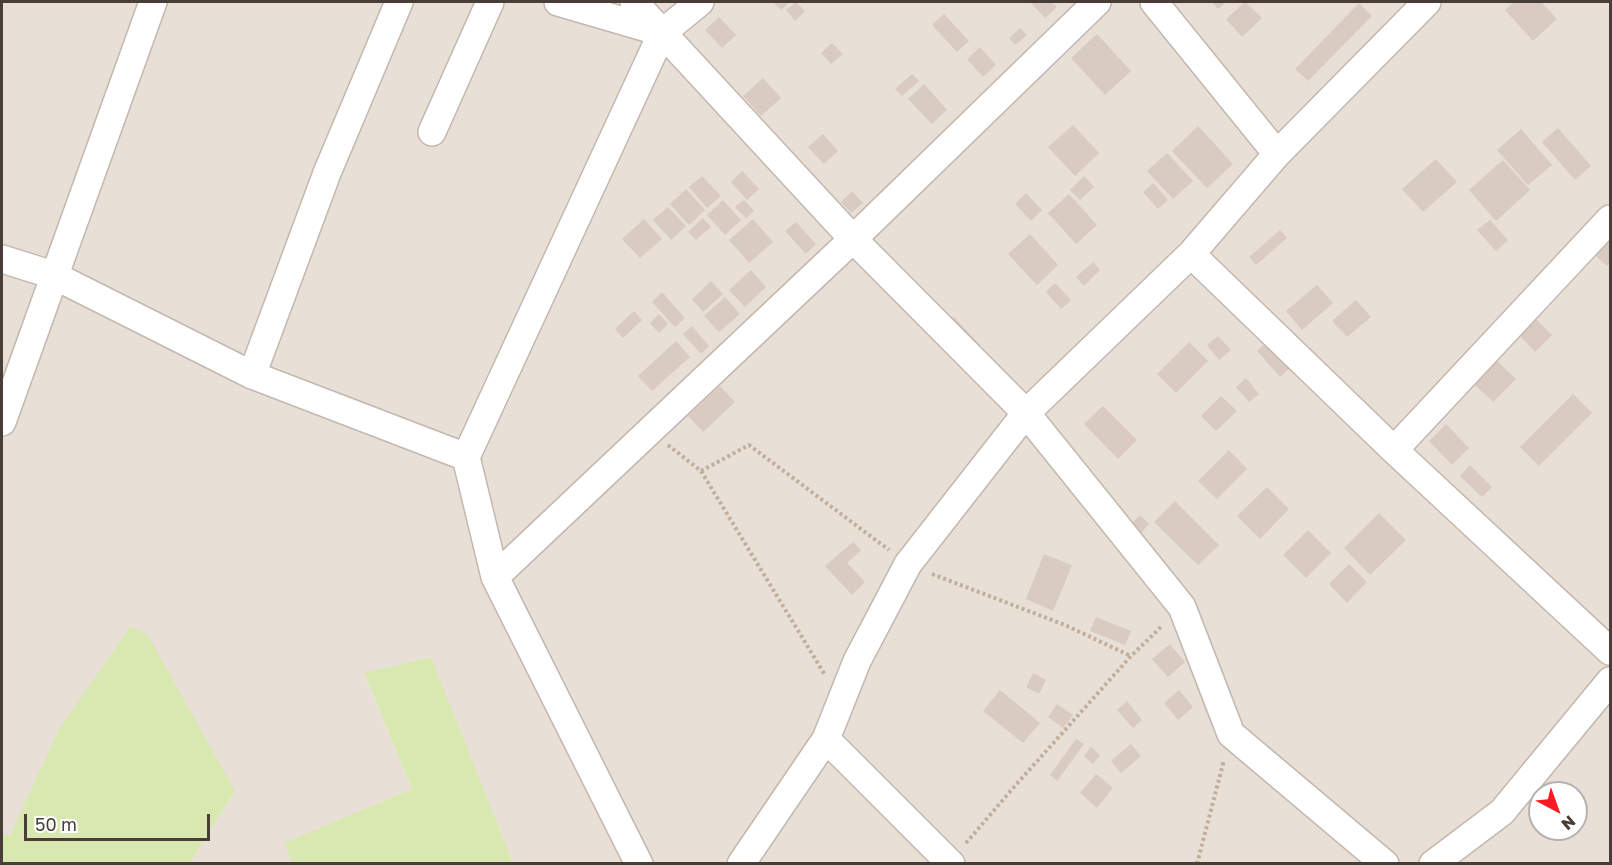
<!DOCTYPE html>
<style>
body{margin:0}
#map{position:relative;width:1612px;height:865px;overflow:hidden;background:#f4efe8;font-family:"Golos Text",sans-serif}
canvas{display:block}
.frame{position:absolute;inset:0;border:3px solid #483e37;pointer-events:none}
.north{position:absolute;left:1528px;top:781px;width:60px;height:60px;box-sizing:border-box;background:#fff;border:2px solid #b6b2af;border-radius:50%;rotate:139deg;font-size:16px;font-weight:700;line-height:24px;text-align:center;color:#483e37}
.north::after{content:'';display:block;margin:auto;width:21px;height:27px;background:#fa1a21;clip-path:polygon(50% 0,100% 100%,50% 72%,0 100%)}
.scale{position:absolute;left:24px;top:814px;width:186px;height:27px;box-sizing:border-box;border:3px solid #483e37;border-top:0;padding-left:8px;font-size:18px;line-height:21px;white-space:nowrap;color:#483e37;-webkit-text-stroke:4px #fff;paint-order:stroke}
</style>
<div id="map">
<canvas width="1612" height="865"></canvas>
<div class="frame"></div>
<div class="north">N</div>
<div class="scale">50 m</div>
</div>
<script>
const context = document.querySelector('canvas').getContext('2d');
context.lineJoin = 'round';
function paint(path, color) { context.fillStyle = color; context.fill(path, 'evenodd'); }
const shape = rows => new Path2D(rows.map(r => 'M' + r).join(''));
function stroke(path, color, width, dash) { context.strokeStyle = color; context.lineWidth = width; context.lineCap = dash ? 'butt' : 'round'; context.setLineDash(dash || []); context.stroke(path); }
paint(shape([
 [2,2,1610,2,1610,863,513,863,430,657,364,674,412,789,285,843,292,863,190,863,235,791,58,731,10,836,2,834],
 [1540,793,1576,793,1576,829,1540,829]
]), '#e8dfd7');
paint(shape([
 [130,627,148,635,235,791,190,863,2,863,2,834,10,835,58,731],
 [431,657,513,863,292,863,284,843,412,789,364,673]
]), '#d9e8b1');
paint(shape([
 [773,2,790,2,781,10],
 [796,2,805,11,795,21,786,10],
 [1030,2,1051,2,1057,7,1045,18],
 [1212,2,1226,2,1218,9],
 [1245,2,1262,18,1242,37,1226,19],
 [1514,2,1541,2,1557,19,1533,41,1505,10],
 [1359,3,1372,16,1308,81,1295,69],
 [944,14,969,41,957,52,932,25],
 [719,17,736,35,722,48,705,30],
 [1020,28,1027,35,1015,45,1009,38],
 [1097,34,1131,71,1105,95,1071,58],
 [832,43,843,54,831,64,821,53],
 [980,47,996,65,983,77,967,59],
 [912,74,919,81,902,96,895,89],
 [763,78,781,98,761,116,743,96],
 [924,84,947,110,932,124,908,99],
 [1073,125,1099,153,1075,176,1048,147],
 [1198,126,1233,164,1207,188,1172,151],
 [1558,128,1591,166,1575,180,1542,142],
 [1521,129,1552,165,1528,185,1497,150],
 [823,134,838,151,824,164,808,147],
 [1167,153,1193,181,1173,199,1147,171],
 [1436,159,1457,182,1423,212,1402,189],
 [1503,160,1530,190,1496,221,1469,190],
 [742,171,759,189,747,200,731,182],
 [702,176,721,196,707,208,689,187],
 [1084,176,1094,187,1080,200,1070,190],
 [1153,183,1168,200,1158,209,1143,192],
 [686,189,705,210,689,225,670,204],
 [852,191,863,203,851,213,841,202],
 [1026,193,1042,210,1031,221,1015,204],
 [1069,194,1097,225,1076,244,1048,213],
 [723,200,741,220,725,235,707,215],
 [744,200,754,211,746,218,735,207],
 [668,207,686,226,671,240,653,220],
 [703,218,711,227,696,240,688,232],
 [644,219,662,239,640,258,622,239],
 [753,219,773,242,749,263,729,240],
 [1490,220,1508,240,1496,251,1477,230],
 [796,222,816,244,806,254,785,231],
 [1280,230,1287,238,1256,265,1249,257],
 [1030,234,1058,265,1037,285,1008,254],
 [1610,238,1610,263,1607,266,1594,254],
 [1093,262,1100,270,1084,286,1076,277],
 [751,270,766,287,745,307,729,290],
 [711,281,723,294,703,312,692,299],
 [1055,283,1071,300,1061,309,1046,292],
 [1317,285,1333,303,1302,330,1286,311],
 [662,292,685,318,675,327,652,302],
 [725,297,740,314,719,332,704,316],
 [1356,300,1371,317,1347,337,1332,321],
 [634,311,642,320,623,338,615,329],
 [659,314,668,324,659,333,650,323],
 [954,317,980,345,972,353,945,325],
 [1536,319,1552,335,1535,352,1519,335],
 [692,326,709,346,701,354,683,334],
 [1218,336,1231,350,1219,360,1207,345],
 [1270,339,1293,365,1280,377,1257,351],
 [676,341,690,357,652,391,638,376],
 [1189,342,1208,361,1176,393,1157,374],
 [1495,359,1516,379,1493,402,1472,382],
 [1246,378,1259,394,1249,402,1236,387],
 [720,386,735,402,703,432,688,416],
 [1573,394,1592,413,1539,466,1520,447],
 [1221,396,1237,411,1216,431,1201,416],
 [1103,406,1137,440,1118,459,1084,424],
 [1446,424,1469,448,1452,465,1429,441],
 [1229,450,1247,469,1217,499,1198,481],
 [1470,465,1492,487,1482,497,1460,476],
 [1267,487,1289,509,1260,539,1237,516],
 [1175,501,1219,545,1198,565,1154,522],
 [1379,513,1406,540,1370,575,1344,548],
 [1140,515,1149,524,1141,533,1132,523],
 [1308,530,1331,553,1306,578,1283,555],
 [853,542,861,550,847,563,865,582,852,595,825,566],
 [1044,554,1072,565,1053,611,1026,599],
 [1349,564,1367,582,1347,603,1329,584],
 [1096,617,1131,631,1125,645,1090,631],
 [1170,644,1185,662,1168,677,1152,659],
 [1033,673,1046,680,1039,694,1026,687],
 [1000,690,1040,723,1023,743,983,711],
 [1179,690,1193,707,1178,720,1164,703],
 [1127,701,1142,720,1133,728,1117,710],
 [1057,704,1073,715,1063,728,1048,717],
 [1076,739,1084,744,1057,781,1050,775],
 [1131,744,1141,756,1121,773,1111,761],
 [1091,747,1100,755,1093,764,1084,756],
 [1096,774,1113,788,1097,808,1080,793]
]), '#d9cbc1');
const minor = shape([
 [558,2,661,32],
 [634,2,853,239,1026,413,1182,607,1231,734,1385,864],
 [1154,2,1277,154],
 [432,132,490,2],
 [1191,254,1394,450,1610,651],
 [2,259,53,275,252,375,466,457,495,577,639,864],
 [252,375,327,173,399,2],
 [2,422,153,2],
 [1394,450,1610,219],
 [466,457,662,33,700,2],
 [495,577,853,239,1097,2],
 [826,739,951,864],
 [741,864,826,739,857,661,908,564,1026,413,1191,254,1277,154,1427,2],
 [1433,864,1502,812,1610,681]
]);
stroke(minor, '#c3b7ae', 30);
stroke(shape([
 [668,445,701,471,825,675],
 [701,471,749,445,889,550],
 [932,574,1065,625,1131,656],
 [966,843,1014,787,1131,656,1162,626],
 [1197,864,1224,760]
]), '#c2ae9c', 4, [3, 3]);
stroke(minor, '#fff', 27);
</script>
